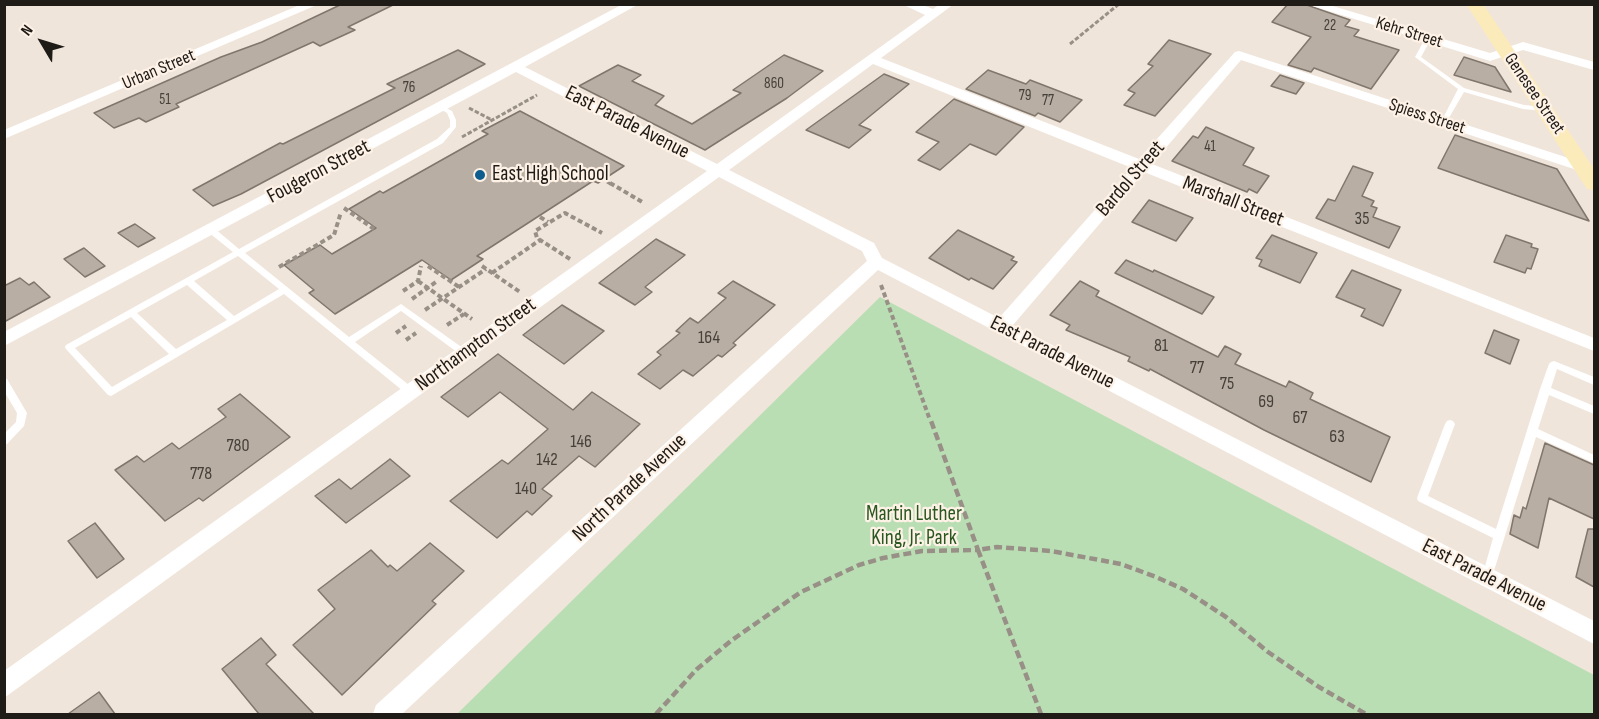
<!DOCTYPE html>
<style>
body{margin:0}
#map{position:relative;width:1599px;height:719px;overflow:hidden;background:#f0e5da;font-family:"Sofia Sans Condensed",sans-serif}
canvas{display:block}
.frame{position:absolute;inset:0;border:6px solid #1f1b17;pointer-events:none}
.north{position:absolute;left:12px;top:12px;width:60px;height:60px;-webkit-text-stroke:4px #fef2e7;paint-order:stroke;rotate:308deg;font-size:16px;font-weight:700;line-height:24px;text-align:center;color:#1f1b17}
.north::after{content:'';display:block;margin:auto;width:21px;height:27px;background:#1f1b17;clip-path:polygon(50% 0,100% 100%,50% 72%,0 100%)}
</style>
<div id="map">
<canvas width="1599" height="719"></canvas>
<div class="frame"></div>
<div class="north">N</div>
</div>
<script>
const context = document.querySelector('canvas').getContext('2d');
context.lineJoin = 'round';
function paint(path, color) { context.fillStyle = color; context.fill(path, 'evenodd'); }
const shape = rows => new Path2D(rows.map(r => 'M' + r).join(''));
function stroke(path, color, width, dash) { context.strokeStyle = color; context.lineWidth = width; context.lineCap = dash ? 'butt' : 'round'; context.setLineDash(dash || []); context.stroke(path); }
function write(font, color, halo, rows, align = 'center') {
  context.font = font + ' "Sofia Sans Condensed",sans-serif'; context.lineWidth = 4.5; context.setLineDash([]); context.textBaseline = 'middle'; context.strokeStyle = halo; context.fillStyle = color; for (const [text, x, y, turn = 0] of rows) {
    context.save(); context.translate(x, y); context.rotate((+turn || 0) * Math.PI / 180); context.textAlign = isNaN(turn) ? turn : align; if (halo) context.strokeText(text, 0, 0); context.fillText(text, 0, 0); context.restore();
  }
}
paint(shape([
 [880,297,1594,675,1594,714,457,714]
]), '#badeb4');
const building = shape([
 [342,4,395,4,348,27,355,30,320,46,313,42,176,104,179,107,146,122,139,118,114,128,94,113,221,57,262,42,342,4],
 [1288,4,1304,4,1350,20,1345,26,1359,30,1354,36,1399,50,1371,89,1314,68,1311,72,1288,65,1311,37,1272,22,1288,4],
 [1169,40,1211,54,1155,116,1124,105,1135,93,1128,90,1153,66,1148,64,1169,40],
 [458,50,485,64,241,194,213,206,193,190,280,143,283,144,395,88,387,84,458,50],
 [784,55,823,71,787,98,705,150,579,86,618,65,641,75,632,81,664,96,655,105,692,124,741,93,733,90,784,55],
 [1464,57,1495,67,1511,92,1454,75,1464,57],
 [988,70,1026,84,1030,80,1082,100,1060,122,1038,113,1035,116,966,89,988,70],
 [884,74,909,84,859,125,871,130,849,148,806,130,884,74],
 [1280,75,1304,83,1296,94,1271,86,1280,75],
 [954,99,1024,127,996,155,970,144,940,170,918,160,939,142,916,132,954,99],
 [520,111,624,166,598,183,593,181,477,256,483,259,451,280,422,260,335,314,309,293,314,290,284,265,320,245,332,254,376,228,349,209,380,191,383,193,488,134,482,131,520,111],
 [1206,127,1254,148,1243,165,1269,176,1257,193,1249,189,1247,192,1172,161,1193,136,1198,138,1206,127],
 [1455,135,1557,169,1589,221,1438,168,1455,135],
 [1353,166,1373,173,1362,196,1374,201,1371,206,1377,208,1373,217,1400,227,1389,248,1316,218,1328,199,1335,201,1353,166],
 [1149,200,1193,218,1176,241,1132,222,1149,200],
 [135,224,155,238,138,247,118,233,135,224],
 [958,230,1014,257,1011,260,1017,262,993,289,971,278,969,280,929,258,958,230],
 [1272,235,1317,253,1300,283,1259,266,1262,260,1256,258,1272,235],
 [1506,235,1532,244,1531,247,1538,249,1531,269,1527,268,1525,273,1494,262,1506,235],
 [656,239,685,255,645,287,652,292,635,305,599,283,656,239],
 [84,248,105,266,85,277,64,259,84,248],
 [1126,260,1153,272,1154,270,1214,297,1202,314,1115,273,1126,260],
 [1352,270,1401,290,1383,326,1361,316,1365,309,1336,297,1352,270],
 [20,278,29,285,34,282,50,297,4,322,4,286,20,278],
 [733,281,775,305,733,343,736,345,722,357,718,355,693,376,683,370,660,389,638,374,661,355,657,352,680,333,676,331,690,318,698,323,726,298,718,293,733,281],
 [1080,281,1099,291,1096,296,1218,357,1225,346,1241,354,1235,364,1286,387,1289,381,1313,393,1310,399,1390,437,1371,482,1264,430,1150,369,1149,371,1128,361,1130,357,1066,330,1070,325,1050,315,1080,281],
 [562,305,604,331,564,364,523,335,562,305],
 [1494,330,1519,340,1510,364,1485,353,1494,330],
 [498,354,573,410,592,392,640,424,595,467,579,456,542,489,552,496,532,515,527,511,497,538,450,501,502,460,508,464,548,429,500,392,468,417,441,397,498,354],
 [240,394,290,437,203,501,199,498,165,521,115,470,137,456,144,462,172,443,179,449,226,417,218,409,240,394],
 [1545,443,1594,465,1594,519,1549,498,1538,548,1510,534,1514,515,1520,518,1523,507,1526,509,1545,443],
 [390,459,410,476,346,523,315,496,339,479,351,489,390,459],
 [95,523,124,559,97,578,68,541,95,523],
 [1588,529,1594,529,1594,587,1576,577,1588,529],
 [430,543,464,571,432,601,436,604,342,695,293,645,335,609,318,590,371,550,388,567,390,565,397,571,430,543],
 [261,638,276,655,266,664,314,714,259,714,222,669,261,638],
 [99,692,115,714,68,714,99,692]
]);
paint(building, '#b8aea3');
stroke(building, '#80766c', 1.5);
stroke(shape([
 [1070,44,1119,4],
 [469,108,492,120],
 [462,137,537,95],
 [607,182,612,185]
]), '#989087', 3, [4.5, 2]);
stroke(shape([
 [610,183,644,203],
 [344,208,374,229],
 [540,217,548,222],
 [570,259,537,238,535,231,565,213,602,233],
 [428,266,459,287],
 [482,266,520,292],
 [279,267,334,235,341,212],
 [492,273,540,240],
 [418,281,472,319],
 [881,285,930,420],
 [403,291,418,281,421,266],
 [412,299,436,282],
 [425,310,486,269],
 [447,325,464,314],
 [396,333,406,326],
 [406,340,416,333]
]), '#989087', 4, [5, 3]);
stroke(shape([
 [656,714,697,669,732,640,801,592,859,565,883,558,922,551,978,550,930,418],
 [1041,714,978,550,997,547,1051,551,1121,564,1156,577,1183,589,1226,617,1268,652,1319,687,1366,714]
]), '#989087', 4.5, [8, 4]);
paint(shape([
 [1428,37,1431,39,1421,57,1464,88,1524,105,1544,107,1547,109,1544,111,1523,109,1464,92,1446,123,1442,123,1441,122,1458,89,1415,57,1425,39,1428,37],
 [440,105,452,111,456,120,456,127,443,143,245,253,349,337,401,304,467,351,468,353,467,355,461,355,401,311,355,342,414,389,416,392,414,395,408,395,284,294,111,396,108,395,66,349,65,347,66,345,233,252,208,232,207,230,208,228,214,228,239,249,437,139,450,127,450,120,447,113,437,107,440,105],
 [238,256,279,289,234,316,194,281,238,256],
 [187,285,227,320,176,349,137,313,187,285],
 [131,317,169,354,112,387,75,348,131,317],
 [1554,361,1594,377,1594,385,1557,369,1551,388,1594,406,1594,414,1549,395,1538,429,1594,455,1594,463,1536,437,1492,577,1491,581,1487,582,1483,581,1482,577,1493,538,1418,501,1417,498,1445,424,1447,421,1450,420,1453,421,1455,424,1428,496,1496,529,1540,389,1549,364,1551,362,1554,361],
 [4,379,7,379,27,413,24,426,7,444,4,445,4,434,16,422,17,413,4,391,4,379]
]), '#fff');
paint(shape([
 [302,4,319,4,4,139,4,130,302,4],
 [623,4,639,4,525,67,717,164,925,15,902,4,920,4,933,9,940,4,954,4,881,58,1139,159,1235,52,1239,51,1590,165,1592,168,1590,171,1580,171,1241,60,1152,164,1594,338,1594,351,1144,172,1013,325,1594,621,1594,644,878,270,402,714,373,714,376,705,867,261,862,251,719,177,4,698,4,671,707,171,516,72,4,346,4,332,623,4],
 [873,64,1132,168,999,318,882,258,874,243,729,170,873,64],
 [1306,4,1326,4,1490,53,1523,42,1594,62,1594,70,1523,50,1490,61,1306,4]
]), '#fff');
paint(shape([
 [1466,4,1483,4,1594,169,1594,190,1587,189,1466,4]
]), '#fcebba');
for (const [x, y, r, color] of [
 [480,175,6,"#0d5d8f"]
]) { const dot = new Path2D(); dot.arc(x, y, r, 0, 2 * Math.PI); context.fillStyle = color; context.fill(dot); stroke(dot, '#fef2e7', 2); }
write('15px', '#45403a', null, [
 ["22",1330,26],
 ["860",774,84],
 ["76",409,88],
 ["79",1025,96],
 ["51",165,100],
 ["77",1048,101],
 ["41",1210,147]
]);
write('18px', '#1f1b17', '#fef2e7', [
 ["Kehr Street",1409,33,17],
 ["Urban Street",159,70,-23],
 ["Genesee Street",1534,94,56],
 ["Spiess Street",1427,117,18]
]);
write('18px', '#45403a', null, [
 ["35",1362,219],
 ["164",709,338],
 ["81",1161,346],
 ["77",1197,368],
 ["75",1227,384],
 ["69",1266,402],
 ["67",1300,418],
 ["63",1337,437],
 ["146",581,442],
 ["780",238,446],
 ["142",547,460],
 ["778",201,474],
 ["140",526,489]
]);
write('21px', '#1f1b17', '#fef2e7', [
 ["East Parade Avenue",627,123,27],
 ["Fougeron Street",319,172,-28],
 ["Bardol Street",1131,179,-49],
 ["Marshall Street",1233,202,21],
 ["Northampton Street",476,345,-36],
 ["East Parade Avenue",1052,353,27],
 ["North Parade Avenue",630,488,-43],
 ["East Parade Avenue",1484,576,27]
]);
write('21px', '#1f1b17', '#fef2e7', [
 ["East High School",492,175]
], 'left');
write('21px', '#295720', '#fef2e7', [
 ["Martin Luther",914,515],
 ["King, Jr. Park",914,539]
]);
</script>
